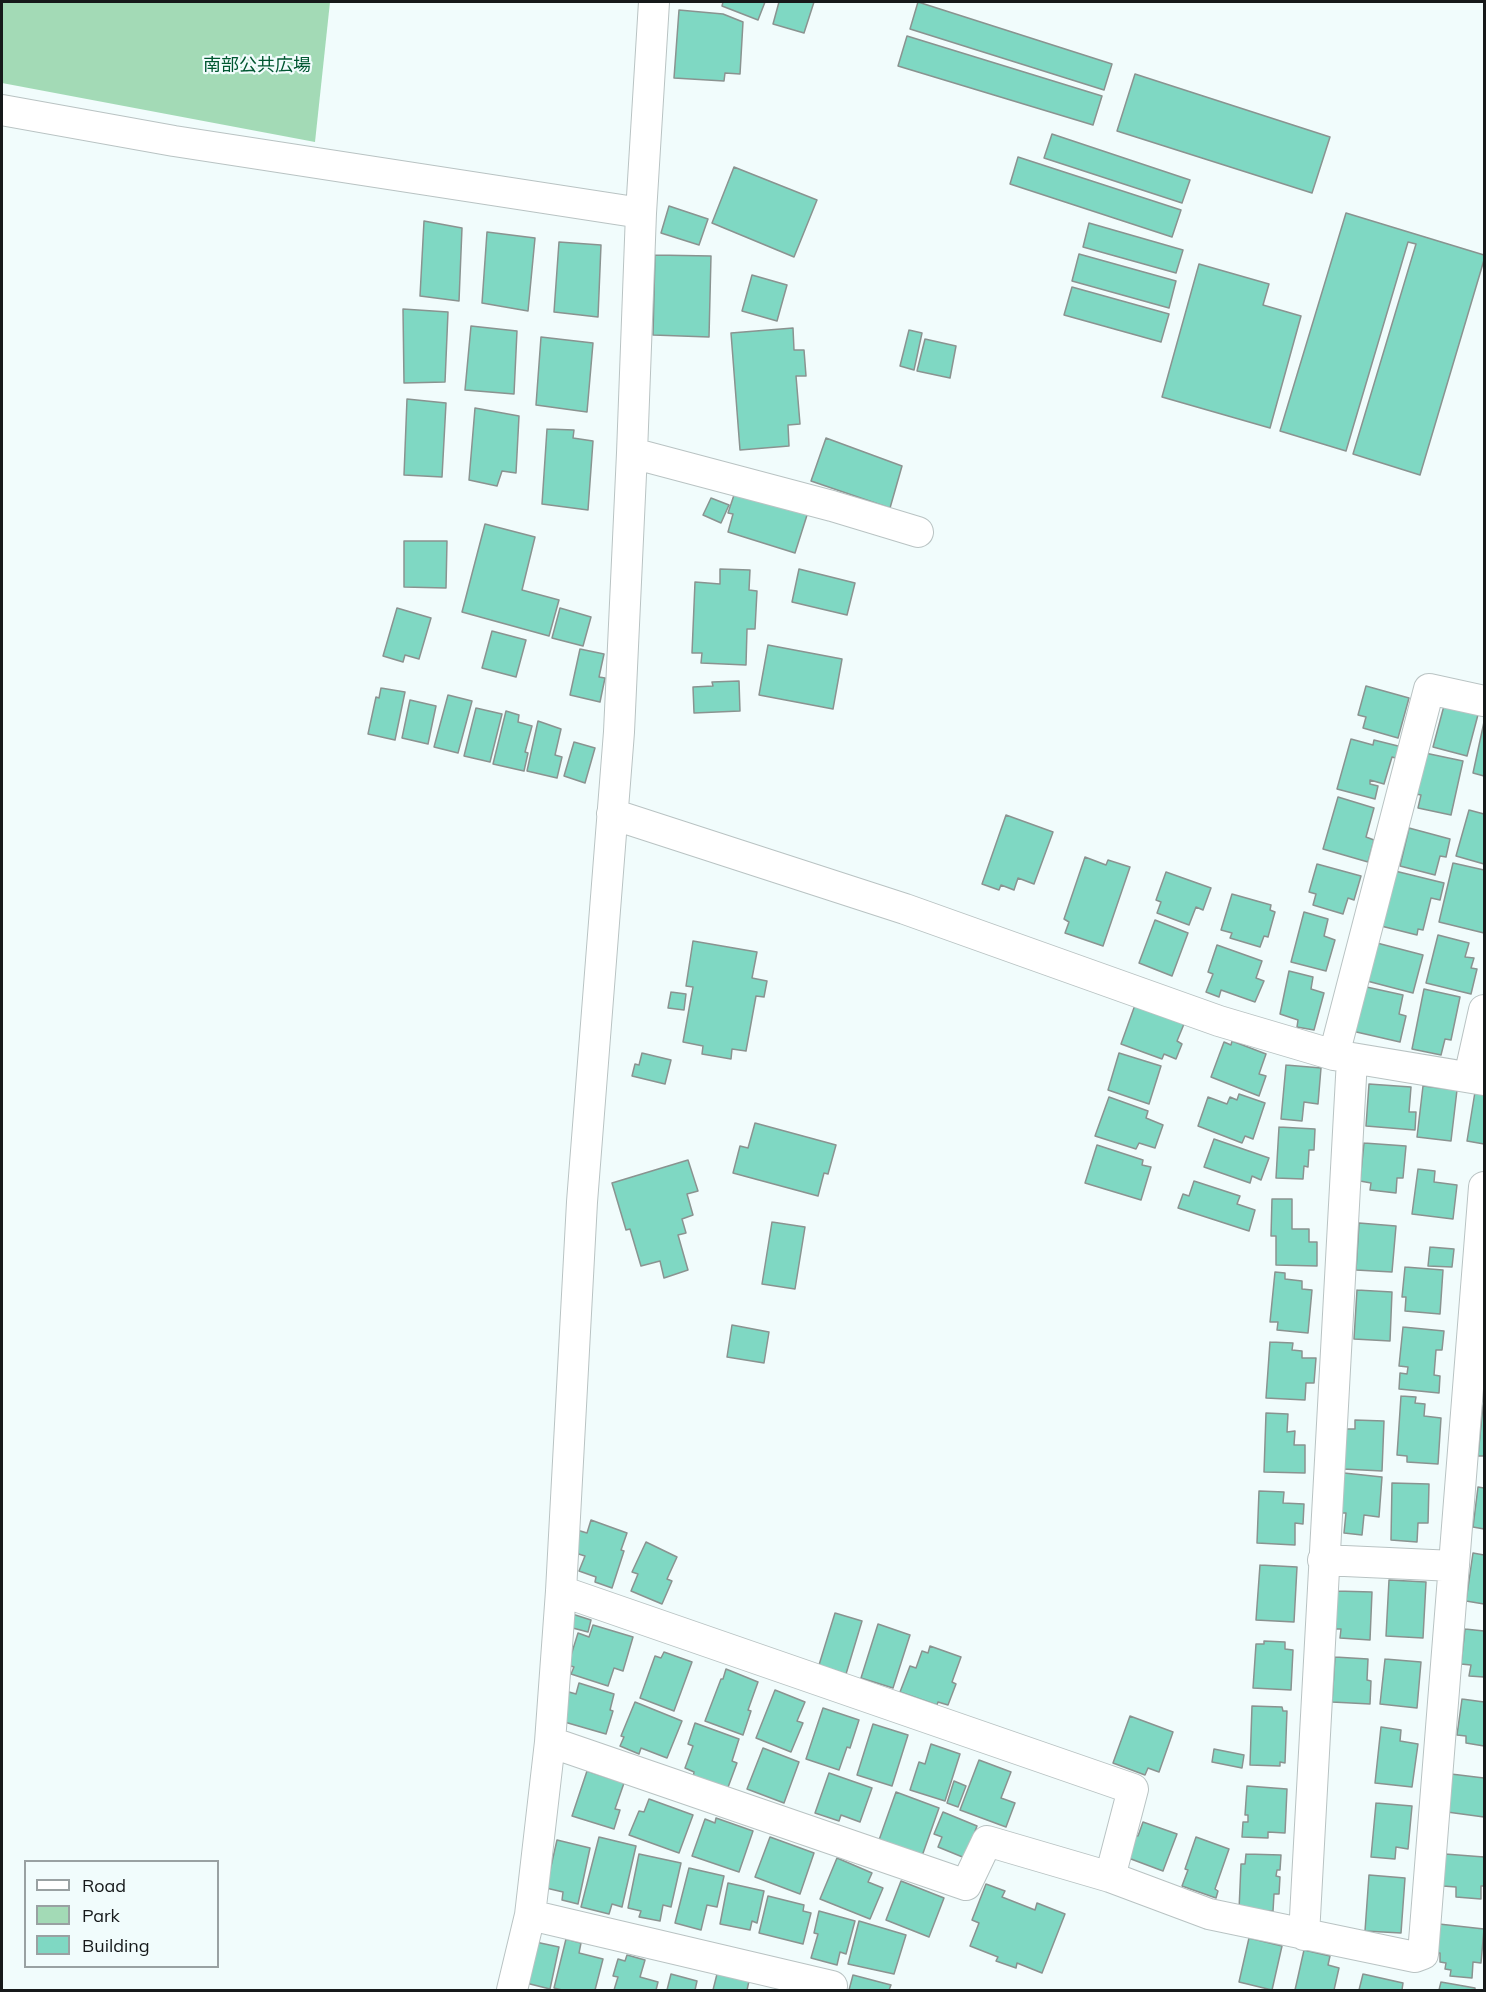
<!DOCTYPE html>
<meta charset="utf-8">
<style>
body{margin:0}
#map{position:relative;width:1486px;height:1992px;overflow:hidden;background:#f1fcfc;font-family:Mulish,sans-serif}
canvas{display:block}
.frame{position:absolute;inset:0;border:3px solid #16191a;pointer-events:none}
.legend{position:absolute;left:24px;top:1860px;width:195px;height:108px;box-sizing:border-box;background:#f1fcfc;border:2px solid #99a1a2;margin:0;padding:8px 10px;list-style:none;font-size:18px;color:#16191a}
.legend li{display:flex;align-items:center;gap:12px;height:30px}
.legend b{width:30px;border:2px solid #99a1a2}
</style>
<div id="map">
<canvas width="1486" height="1992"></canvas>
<div class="frame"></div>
<ul class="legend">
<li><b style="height:8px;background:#fff"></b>Road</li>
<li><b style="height:16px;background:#a3dab6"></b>Park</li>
<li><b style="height:16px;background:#7fd8c3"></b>Building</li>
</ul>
</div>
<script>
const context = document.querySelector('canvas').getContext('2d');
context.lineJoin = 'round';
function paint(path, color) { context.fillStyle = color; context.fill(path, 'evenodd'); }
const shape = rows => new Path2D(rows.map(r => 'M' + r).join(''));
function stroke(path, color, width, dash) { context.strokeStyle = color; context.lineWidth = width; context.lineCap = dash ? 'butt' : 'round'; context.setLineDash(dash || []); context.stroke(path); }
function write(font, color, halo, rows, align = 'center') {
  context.font = font + ' Mulish,"Noto Sans JP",sans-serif'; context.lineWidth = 4.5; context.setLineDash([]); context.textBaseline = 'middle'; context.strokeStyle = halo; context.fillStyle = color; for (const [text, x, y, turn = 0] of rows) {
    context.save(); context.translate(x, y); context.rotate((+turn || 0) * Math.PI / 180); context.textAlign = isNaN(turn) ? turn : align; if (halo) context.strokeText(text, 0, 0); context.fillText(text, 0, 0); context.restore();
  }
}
paint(shape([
 [2,2,330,2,315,142,2,83]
]), '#a3dab6');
const building = shape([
 [723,2,765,2,758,20,722,6,723,2],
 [779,2,814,2,804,33,773,24,779,2],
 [918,2,1112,64,1104,90,910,29,918,2],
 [679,10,723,14,743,22,740,74,725,73,724,81,674,78,679,10],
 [907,36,1102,96,1093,125,898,66,907,36],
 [1135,74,1330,137,1312,193,1117,131,1135,74],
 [1052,134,1190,180,1182,203,1044,158,1052,134],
 [1018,157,1181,210,1172,237,1010,184,1018,157],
 [734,167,817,200,794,257,712,223,734,167],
 [669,206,708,219,699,245,661,233,669,206],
 [1346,213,1484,255,1484,260,1420,475,1353,454,1416,244,1408,242,1346,451,1280,431,1346,213],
 [424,221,462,228,459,301,420,296,424,221],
 [1089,223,1183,250,1176,273,1083,247,1089,223],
 [487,232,535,238,528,311,482,303,487,232],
 [559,242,601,245,598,317,554,312,559,242],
 [1079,254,1176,281,1169,308,1072,281,1079,254],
 [655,255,711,256,709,337,653,335,655,255],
 [1199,264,1269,284,1263,305,1301,316,1270,428,1162,397,1199,264],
 [752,275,787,285,777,321,742,311,752,275],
 [1072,287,1169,314,1161,342,1064,315,1072,287],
 [403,309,448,312,445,382,404,383,403,309],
 [471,326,517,331,514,394,465,390,471,326],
 [793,328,794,350,804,350,806,376,796,376,800,424,788,425,789,446,740,450,731,333,793,328],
 [909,330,922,333,914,370,900,366,909,330],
 [541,337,593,343,587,412,536,405,541,337],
 [925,339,956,346,950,378,917,371,925,339],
 [407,399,446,403,442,477,404,475,407,399],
 [475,408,519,416,516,473,502,471,497,486,469,480,475,408],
 [547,429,574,430,573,438,593,441,588,510,542,504,547,429],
 [826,438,902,466,890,508,811,481,826,438],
 [736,489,808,512,795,553,728,532,733,514,728,513,736,489],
 [711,498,729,505,721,523,703,515,711,498],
 [485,524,535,537,522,590,559,600,549,636,462,612,485,524],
 [404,541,447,541,446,588,404,587,404,541],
 [720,569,750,570,749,590,757,591,755,629,747,629,746,665,701,663,702,653,692,653,695,582,720,584,720,569],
 [799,569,855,583,847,615,792,602,799,569],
 [397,608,431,618,419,659,405,655,403,662,383,656,397,608],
 [560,608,591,617,583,646,552,638,560,608],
 [492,631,526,640,516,677,482,668,492,631],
 [768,645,842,659,833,709,759,695,768,645],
 [580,649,604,654,599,677,605,678,600,702,570,695,580,649],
 [739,681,740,711,694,713,693,687,713,686,712,682,739,681],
 [1366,686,1409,698,1398,738,1363,728,1366,717,1358,715,1366,686],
 [381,688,405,692,395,740,368,734,376,697,379,698,381,688],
 [448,695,472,701,458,753,434,747,448,695],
 [410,700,436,706,428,744,402,738,410,700],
 [1445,702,1479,711,1467,756,1433,747,1445,702],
 [476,708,502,714,490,762,464,756,476,708],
 [506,711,519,715,518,722,532,726,525,752,528,753,524,771,493,764,506,711],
 [538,721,561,729,555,755,562,757,557,778,527,771,538,721],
 [1484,722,1484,776,1473,773,1484,722],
 [1351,739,1373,745,1374,740,1402,747,1399,759,1392,757,1384,784,1370,780,1370,784,1378,786,1375,799,1337,789,1351,739],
 [574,742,595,748,585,783,564,776,574,742],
 [1425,753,1463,761,1451,815,1418,808,1421,795,1416,794,1425,753],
 [1338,797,1374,808,1366,837,1374,840,1368,862,1323,849,1338,797],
 [1469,810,1484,814,1484,864,1456,856,1469,810],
 [1006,815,1053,832,1034,884,1018,878,1014,890,1001,885,999,890,982,884,1006,815],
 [1409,828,1450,839,1446,857,1440,856,1435,875,1400,866,1409,828],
 [1085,857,1106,865,1108,860,1130,867,1103,946,1065,933,1069,922,1064,919,1085,857],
 [1453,863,1484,870,1484,933,1439,922,1453,863],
 [1317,864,1361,876,1354,900,1348,898,1343,914,1313,905,1316,894,1309,892,1317,864],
 [1395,871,1444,883,1440,900,1431,898,1423,930,1418,929,1417,935,1381,926,1395,871],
 [1166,872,1211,888,1203,910,1196,907,1189,925,1157,913,1161,902,1156,900,1166,872],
 [1232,894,1271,905,1270,910,1275,912,1268,937,1264,936,1260,947,1230,938,1232,933,1221,930,1232,894],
 [1304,912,1328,919,1324,936,1335,940,1326,971,1291,962,1304,912],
 [1155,920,1188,933,1172,976,1139,963,1155,920],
 [1438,935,1469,943,1465,957,1474,958,1471,968,1477,969,1471,994,1426,983,1438,935],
 [693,941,757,952,752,978,767,981,764,997,756,996,746,1051,732,1049,731,1059,702,1054,703,1046,683,1042,693,987,686,986,693,941],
 [1377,943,1423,955,1413,993,1367,981,1377,943],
 [1217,945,1262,961,1256,978,1264,981,1255,1002,1221,990,1219,997,1206,992,1213,974,1208,972,1217,945],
 [1289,971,1313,977,1311,989,1324,993,1314,1030,1297,1027,1298,1020,1280,1014,1289,971],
 [1362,986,1403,995,1399,1014,1406,1016,1400,1042,1352,1031,1362,986],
 [1424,989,1460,997,1451,1040,1445,1039,1441,1055,1412,1049,1424,989],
 [671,992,686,994,684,1010,668,1008,671,992],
 [1135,1005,1184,1024,1177,1041,1182,1044,1176,1059,1164,1054,1162,1059,1121,1044,1135,1005],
 [1232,1041,1266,1054,1259,1074,1266,1076,1259,1096,1211,1077,1224,1042,1231,1045,1232,1041],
 [642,1053,671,1060,665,1084,632,1076,635,1064,639,1065,642,1053],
 [1119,1053,1161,1066,1149,1104,1108,1090,1119,1053],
 [1286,1065,1321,1068,1318,1104,1304,1102,1302,1121,1281,1119,1286,1065],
 [1369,1084,1411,1087,1409,1112,1416,1112,1415,1130,1366,1126,1369,1084],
 [1423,1086,1457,1090,1451,1141,1417,1137,1423,1086],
 [1475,1092,1484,1093,1484,1144,1467,1141,1475,1092],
 [1239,1094,1265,1103,1253,1139,1245,1136,1242,1143,1198,1126,1208,1097,1227,1104,1230,1097,1237,1100,1239,1094],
 [1109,1097,1148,1111,1146,1118,1163,1125,1155,1148,1139,1143,1136,1149,1095,1136,1109,1097],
 [755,1123,836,1145,828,1174,824,1173,818,1196,733,1173,740,1146,748,1148,755,1123],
 [1279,1127,1315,1129,1314,1150,1309,1150,1308,1167,1304,1166,1303,1179,1276,1178,1279,1127],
 [1214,1139,1269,1158,1261,1180,1252,1176,1250,1183,1204,1167,1214,1139],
 [1364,1143,1406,1146,1403,1178,1397,1178,1396,1193,1370,1190,1371,1183,1360,1181,1364,1143],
 [1097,1145,1143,1160,1142,1165,1151,1167,1141,1200,1085,1183,1097,1145],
 [688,1160,698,1191,687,1194,693,1215,682,1219,686,1233,678,1235,688,1270,664,1278,660,1261,641,1266,630,1229,626,1230,612,1183,688,1160],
 [1418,1169,1435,1171,1434,1182,1457,1185,1453,1219,1412,1214,1418,1169],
 [1194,1181,1240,1196,1237,1204,1255,1210,1249,1231,1178,1208,1183,1194,1189,1196,1194,1181],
 [1272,1199,1292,1199,1292,1229,1309,1229,1309,1242,1317,1242,1317,1266,1276,1265,1276,1236,1271,1236,1272,1199],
 [772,1222,805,1227,795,1289,762,1284,772,1222],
 [1359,1223,1396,1226,1392,1272,1356,1270,1359,1223],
 [1430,1247,1454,1249,1452,1267,1428,1266,1430,1247],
 [1405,1267,1443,1270,1440,1314,1405,1311,1406,1297,1402,1297,1405,1267],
 [1275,1272,1285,1273,1285,1279,1302,1281,1302,1289,1312,1290,1308,1333,1277,1330,1278,1322,1270,1322,1275,1272],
 [1357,1290,1392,1292,1390,1341,1354,1339,1357,1290],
 [732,1325,769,1332,764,1363,727,1357,732,1325],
 [1403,1327,1444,1331,1442,1350,1436,1350,1434,1375,1440,1376,1439,1393,1399,1389,1400,1373,1407,1374,1408,1367,1399,1366,1403,1327],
 [1270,1342,1293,1343,1292,1350,1302,1351,1302,1358,1316,1358,1314,1383,1306,1383,1305,1400,1266,1398,1270,1342],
 [1401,1396,1416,1397,1415,1403,1425,1404,1424,1416,1441,1418,1438,1464,1407,1462,1407,1456,1397,1455,1401,1396],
 [1483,1405,1484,1405,1484,1456,1478,1456,1483,1405],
 [1266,1413,1288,1414,1287,1432,1295,1431,1294,1445,1305,1445,1305,1473,1264,1472,1266,1413],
 [1355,1420,1384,1421,1382,1471,1343,1469,1345,1429,1355,1429,1355,1420],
 [1344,1473,1382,1477,1379,1517,1364,1515,1362,1535,1344,1533,1346,1513,1340,1513,1344,1473],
 [1392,1483,1429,1484,1428,1523,1418,1523,1417,1542,1391,1540,1392,1483],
 [1478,1487,1484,1488,1484,1529,1473,1527,1478,1487],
 [1259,1491,1284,1492,1283,1503,1304,1504,1303,1524,1295,1523,1295,1545,1257,1543,1259,1491],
 [591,1520,627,1533,621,1550,624,1551,612,1588,595,1582,596,1577,579,1571,585,1556,569,1551,577,1530,587,1533,591,1520],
 [646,1542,677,1557,667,1579,672,1581,662,1604,631,1591,638,1574,632,1572,646,1542],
 [1473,1553,1484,1555,1484,1604,1466,1601,1473,1553],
 [1260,1565,1297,1567,1294,1622,1256,1620,1260,1565],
 [1389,1580,1426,1582,1423,1638,1386,1636,1389,1580],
 [1336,1591,1372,1592,1370,1640,1340,1638,1341,1629,1334,1629,1336,1591],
 [569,1613,591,1620,588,1632,565,1626,569,1613],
 [835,1613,862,1621,846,1674,819,1665,835,1613],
 [878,1624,910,1635,893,1688,861,1678,878,1624],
 [593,1625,633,1637,623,1671,614,1668,608,1686,571,1674,574,1667,568,1665,578,1633,589,1637,593,1625],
 [1465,1629,1484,1631,1484,1677,1469,1676,1471,1665,1461,1664,1465,1629],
 [1264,1641,1285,1642,1285,1649,1293,1650,1291,1690,1253,1688,1256,1644,1264,1644,1264,1641],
 [930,1646,961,1657,952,1682,956,1684,948,1705,938,1702,937,1705,900,1692,910,1666,916,1668,922,1651,928,1653,930,1646],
 [664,1652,692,1662,674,1711,640,1698,655,1656,661,1658,664,1652],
 [1335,1657,1368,1659,1367,1680,1371,1681,1370,1704,1332,1702,1335,1657],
 [1385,1659,1421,1662,1417,1708,1380,1704,1385,1659],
 [726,1669,758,1682,748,1710,751,1711,743,1735,705,1721,721,1679,723,1679,726,1669],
 [579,1683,614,1694,610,1710,613,1711,606,1734,561,1721,569,1692,576,1694,579,1683],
 [775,1690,805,1702,797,1721,803,1723,791,1752,756,1738,775,1690],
 [1462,1699,1484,1702,1484,1746,1466,1743,1466,1736,1457,1735,1462,1699],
 [635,1702,682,1721,667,1758,641,1748,639,1754,620,1746,624,1737,621,1736,635,1702],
 [1252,1706,1282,1707,1283,1711,1287,1711,1285,1763,1280,1762,1280,1766,1250,1765,1252,1706],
 [823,1708,859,1720,850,1748,847,1747,839,1770,806,1759,823,1708],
 [1130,1716,1173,1732,1159,1772,1148,1768,1145,1775,1113,1763,1130,1716],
 [695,1723,739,1739,732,1761,737,1763,727,1790,693,1778,694,1772,685,1768,693,1746,688,1744,695,1723],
 [873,1724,908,1735,892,1786,857,1775,873,1724],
 [1381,1727,1401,1730,1400,1741,1418,1744,1412,1787,1375,1783,1381,1727],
 [931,1744,960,1754,945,1801,910,1790,919,1762,925,1764,931,1744],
 [763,1748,799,1762,784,1803,747,1789,763,1748],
 [1214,1749,1244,1755,1242,1768,1212,1762,1214,1749],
 [979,1760,1011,1772,1001,1798,1015,1803,1006,1827,960,1810,979,1760],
 [587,1771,624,1783,615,1809,620,1810,614,1829,572,1816,587,1771],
 [829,1773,872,1788,860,1822,841,1815,839,1821,815,1813,829,1773],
 [1451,1774,1484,1778,1484,1817,1447,1812,1451,1774],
 [954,1781,966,1786,958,1807,947,1803,954,1781],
 [1247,1786,1287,1789,1285,1833,1268,1832,1268,1838,1242,1837,1243,1822,1248,1822,1248,1815,1245,1815,1247,1786],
 [896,1792,939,1808,922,1856,879,1840,896,1792],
 [649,1799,693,1815,679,1853,629,1835,639,1811,644,1812,649,1799],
 [1376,1803,1412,1806,1408,1849,1396,1847,1395,1859,1371,1857,1376,1803],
 [943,1812,977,1826,965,1858,938,1847,942,1837,934,1834,943,1812],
 [716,1818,753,1831,739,1872,692,1856,705,1819,715,1823,716,1818],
 [1143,1822,1177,1834,1163,1871,1123,1856,1131,1833,1138,1836,1143,1822],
 [599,1837,636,1846,622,1907,612,1904,609,1914,581,1907,599,1837],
 [770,1837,814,1853,800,1894,755,1877,770,1837],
 [1196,1837,1229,1849,1215,1889,1218,1891,1216,1898,1182,1886,1188,1870,1185,1869,1196,1837],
 [557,1840,590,1848,578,1904,562,1900,563,1892,546,1888,557,1840],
 [639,1854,681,1863,671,1907,663,1905,660,1921,639,1917,641,1911,628,1908,639,1854],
 [1246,1854,1281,1855,1280,1870,1277,1870,1276,1876,1280,1877,1279,1894,1274,1894,1273,1911,1239,1910,1241,1864,1245,1864,1246,1854],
 [1445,1854,1484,1857,1484,1886,1481,1886,1481,1899,1456,1897,1456,1887,1443,1886,1445,1854],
 [837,1858,872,1873,868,1882,883,1888,870,1919,820,1899,837,1858],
 [689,1868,724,1876,717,1907,707,1905,701,1930,675,1923,689,1868],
 [1369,1875,1405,1878,1401,1933,1365,1931,1369,1875],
 [901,1881,944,1898,929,1937,886,1920,901,1881],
 [728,1883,764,1891,757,1923,752,1921,750,1930,720,1924,728,1883],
 [986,1884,1005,1891,1002,1897,1035,1910,1037,1903,1065,1914,1042,1973,1017,1963,1016,1968,996,1961,998,1957,970,1946,979,1923,972,1920,986,1884],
 [768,1896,804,1905,803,1911,811,1913,803,1944,759,1933,768,1896],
 [819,1911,855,1921,846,1954,840,1952,837,1965,811,1958,818,1934,814,1933,819,1911],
 [859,1921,906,1935,894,1974,848,1964,859,1921],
 [1439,1924,1484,1929,1481,1963,1473,1962,1472,1978,1450,1976,1451,1970,1445,1969,1446,1963,1440,1962,1440,1953,1436,1953,1439,1924],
 [1249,1938,1282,1946,1272,1990,1239,1982,1249,1938],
 [566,1939,581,1943,579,1953,603,1959,595,1990,562,1990,554,1988,566,1939],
 [531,1941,559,1947,550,1989,522,1982,531,1941],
 [1304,1950,1330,1956,1328,1965,1339,1968,1334,1990,1295,1990,1304,1950],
 [627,1955,645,1960,640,1977,658,1982,656,1990,614,1990,618,1977,613,1976,618,1959,625,1961,627,1955],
 [671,1974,697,1981,695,1990,667,1990,671,1974],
 [717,1974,749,1981,747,1990,713,1990,717,1974],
 [1363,1974,1403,1983,1402,1990,1359,1990,1363,1974],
 [853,1975,891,1985,889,1990,849,1990,853,1975],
 [1441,1982,1475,1988,1475,1990,1439,1990,1441,1982]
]);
paint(building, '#7fd8c3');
stroke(building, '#8a9390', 1.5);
const street = shape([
 [654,2,641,213,632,453,619,732,582,1202,561,1591,550,1742,966,1885,987,1841,1110,1877,1209,1914,1415,1957,1423,1954,1484,1187],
 [2,110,174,141,641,213],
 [632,453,832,506,918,532],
 [612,814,905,909,1219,1021,1334,1055,1484,1080],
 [1334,1055,1429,689,1484,701],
 [1469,1077,1484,1010],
 [1323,1560,1454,1566],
 [561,1591,1133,1789,1110,1877],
 [530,1915,832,1986,830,1990],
 [1304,1935,1352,1059],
 [512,1990,530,1915,550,1742]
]);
stroke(street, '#b9c3c3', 32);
stroke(street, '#fff', 30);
write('18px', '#015731', '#f1fcfc', [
 ["南部公共広場",257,66]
]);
</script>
